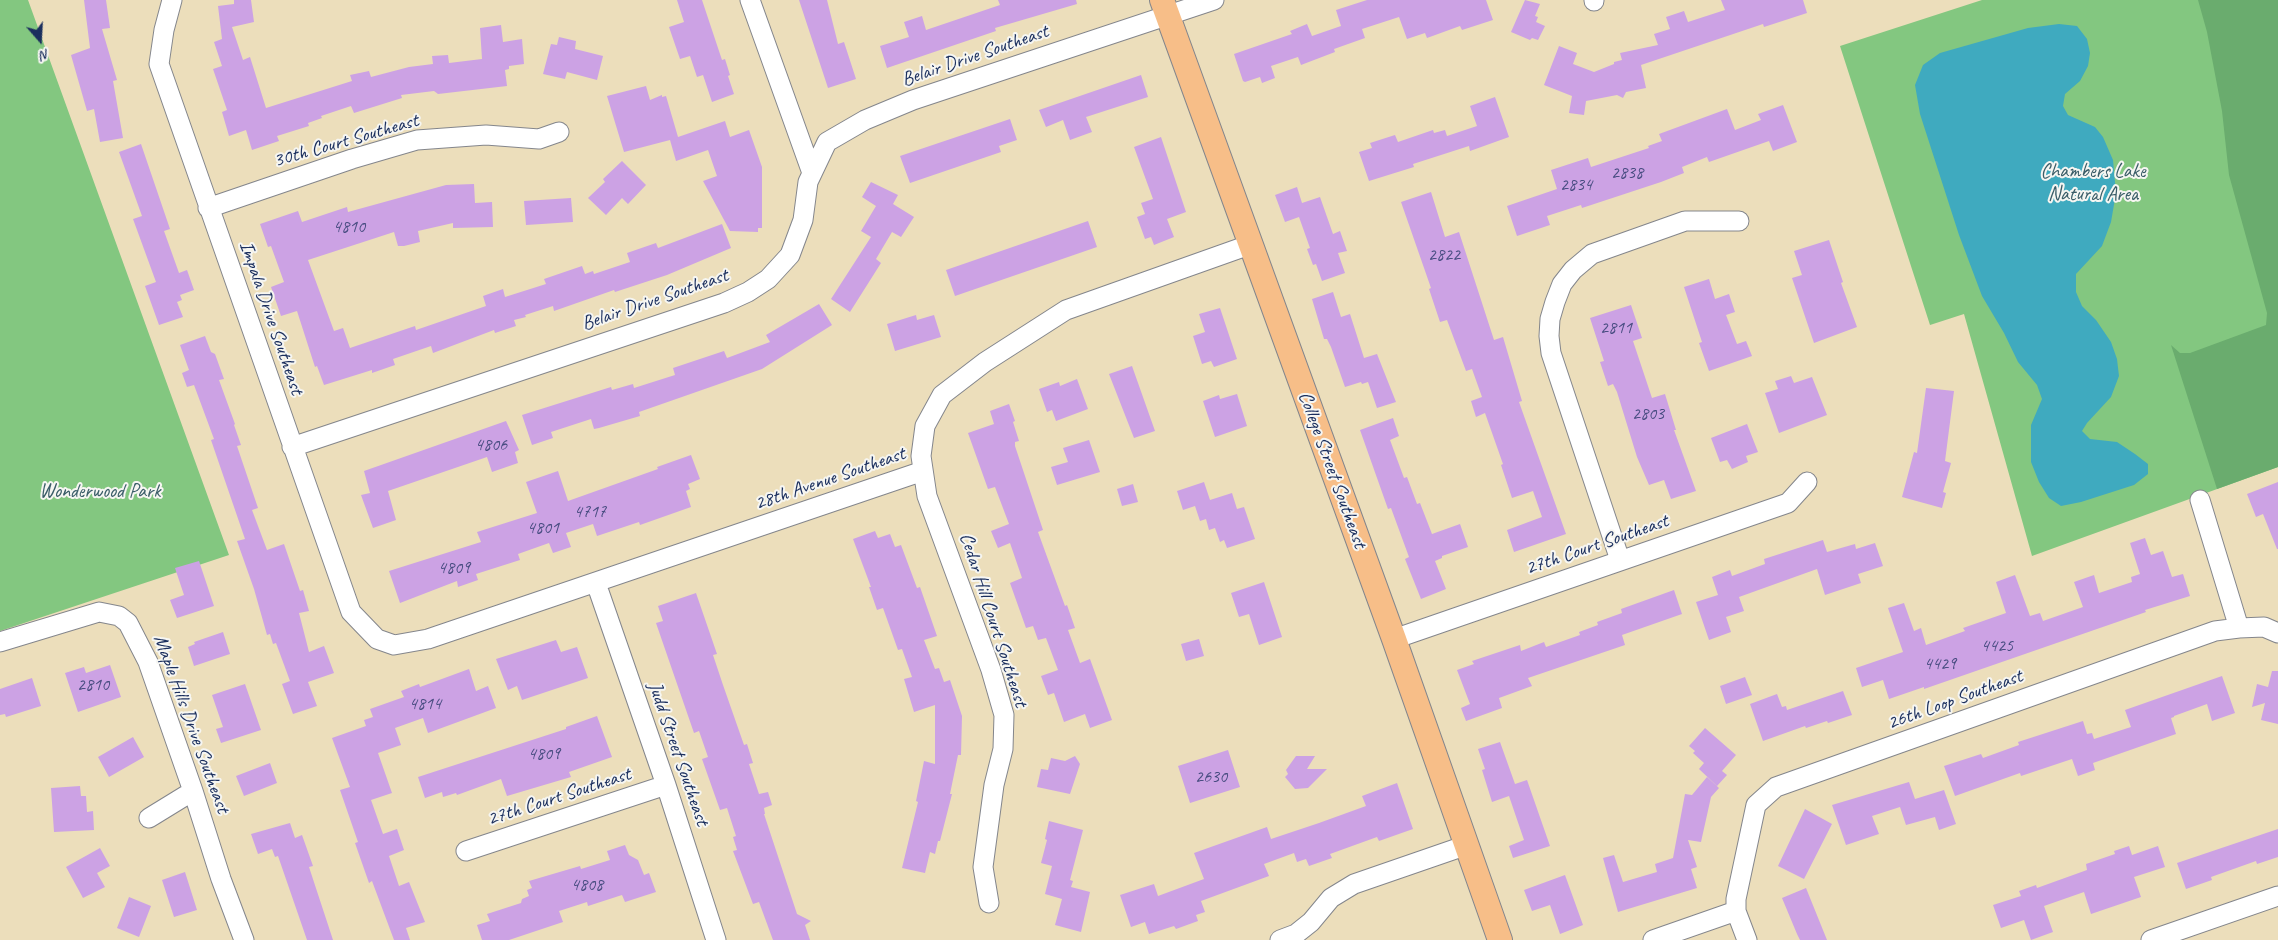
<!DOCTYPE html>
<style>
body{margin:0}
#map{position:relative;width:2278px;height:940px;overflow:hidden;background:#ecdebb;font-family:Caveat,sans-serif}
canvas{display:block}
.north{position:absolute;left:15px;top:15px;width:50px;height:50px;-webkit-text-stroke:4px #f6f6f2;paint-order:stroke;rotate:161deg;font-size:14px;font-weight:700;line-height:20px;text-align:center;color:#1b2f5e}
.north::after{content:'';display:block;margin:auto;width:18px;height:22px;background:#1b2f5e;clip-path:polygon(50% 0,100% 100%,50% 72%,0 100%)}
</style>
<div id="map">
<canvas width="2278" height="940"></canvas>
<div class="north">N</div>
</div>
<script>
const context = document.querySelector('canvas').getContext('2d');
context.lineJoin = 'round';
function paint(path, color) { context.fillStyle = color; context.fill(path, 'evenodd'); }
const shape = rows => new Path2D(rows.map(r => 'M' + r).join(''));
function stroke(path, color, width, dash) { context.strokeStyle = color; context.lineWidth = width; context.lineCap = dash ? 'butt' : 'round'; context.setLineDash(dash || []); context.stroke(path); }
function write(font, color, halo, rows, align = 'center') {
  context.font = font + ' Caveat,sans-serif'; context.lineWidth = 4; context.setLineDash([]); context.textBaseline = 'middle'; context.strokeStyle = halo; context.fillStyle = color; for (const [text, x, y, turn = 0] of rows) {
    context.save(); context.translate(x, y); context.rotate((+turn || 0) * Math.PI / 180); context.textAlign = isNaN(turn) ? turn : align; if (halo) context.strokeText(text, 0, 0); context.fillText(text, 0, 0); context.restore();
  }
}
paint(shape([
 [0,0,28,0,229,555,0,631],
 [1982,0,2278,0,2278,467,2032,556,1964,314,1930,325,1840,46]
]), '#83c780');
paint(shape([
 [2198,0,2278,0,2278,467,2217,489,2171,345,2180,353,2190,353,2266,325,2267,313,2229,175,2222,111,2207,32]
]), '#6aac6e');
paint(shape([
 [2059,24,2077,26,2087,39,2090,53,2088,66,2080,81,2065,94,2063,106,2068,115,2095,127,2103,137,2113,160,2116,193,2111,222,2102,246,2076,274,2076,292,2082,306,2096,320,2111,342,2117,359,2119,376,2111,397,2087,423,2082,431,2090,439,2117,442,2135,454,2148,464,2148,474,2134,485,2081,502,2061,506,2049,498,2039,482,2031,462,2031,425,2042,399,2037,385,2018,362,2004,333,1982,296,1959,235,1920,114,1915,85,1923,65,1940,53,2028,28]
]), '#3faabf');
paint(shape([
 [84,0,106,0,110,28,102,29,117,80,113,81,123,138,100,142,94,109,87,111,71,55,90,48],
 [234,0,251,0,254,22,232,27,243,60,250,57,266,108,352,81,350,75,369,71,371,77,409,67,433,64,432,56,448,55,449,63,482,59,480,28,501,25,503,42,522,39,524,64,509,66,509,69,505,70,507,86,438,94,434,91,401,95,402,98,354,113,351,106,321,116,322,118,308,123,309,126,277,136,279,141,252,150,246,130,229,136,222,112,227,110,213,69,222,66,214,42,222,39,218,6,234,4],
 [677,0,702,0,722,60,725,59,730,75,728,76,734,94,712,102,703,75,697,77,690,56,680,59,669,27,684,22],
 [799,0,827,0,838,44,844,42,856,79,828,88],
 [998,0,1076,0,1077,4,995,28,996,31,887,68,880,46,909,37,904,22,922,16,926,30,1000,5],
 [1367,0,1486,0,1493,20,1462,30,1460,26,1427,38,1425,33,1407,39,1399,17,1362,29,1365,38,1334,49,1335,52,1301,65,1298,57,1271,66,1275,78,1262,83,1260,77,1245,82,1243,81,1234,54,1292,34,1290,31,1307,24,1312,36,1341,26,1336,10],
 [1525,0,1540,4,1535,16,1538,17,1536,22,1545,26,1538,40,1532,38,1530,40,1511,32],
 [1721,0,1803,0,1807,13,1764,27,1763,24,1641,65,1646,88,1626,92,1623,98,1617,95,1586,101,1584,115,1569,113,1572,96,1544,85,1559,46,1577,53,1573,64,1594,72,1614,64,1614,62,1622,60,1620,53,1658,45,1654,34,1670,29,1666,17,1684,11,1688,22,1725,10],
 [559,37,576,41,575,49,603,56,597,80,567,72,565,79,543,74,551,44,557,45],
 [1141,75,1148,97,1086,117,1092,132,1070,140,1063,120,1046,127,1039,110],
 [646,86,650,100,662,95,662,97,666,96,678,137,725,121,730,137,749,130,762,167,762,228,758,228,758,232,730,231,703,181,717,176,708,150,676,161,670,140,624,152,607,96],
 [1495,97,1509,137,1470,151,1469,146,1413,164,1414,167,1369,181,1359,152,1372,148,1370,143,1395,135,1398,142,1433,130,1434,133,1445,130,1447,136,1477,126,1470,106],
 [1783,105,1797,142,1773,151,1769,141,1709,162,1707,157,1682,167,1684,173,1661,182,1582,208,1581,205,1547,216,1550,225,1517,236,1507,206,1557,189,1551,170,1588,158,1591,167,1649,148,1648,146,1662,141,1659,134,1727,109,1735,130,1761,120,1758,114],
 [1010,119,1017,140,999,146,1001,152,910,183,900,156],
 [1161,137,1186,212,1167,219,1174,237,1154,245,1151,237,1145,239,1137,217,1145,214,1141,203,1153,199,1134,147],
 [141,144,170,229,164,231,179,273,187,270,194,290,180,295,182,300,177,302,183,317,159,325,145,286,156,282,133,219,142,216,119,152],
 [622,161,646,185,628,204,622,198,606,215,588,198,605,182,603,179],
 [871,182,898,195,893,204,914,217,901,237,892,232,876,259,881,263,850,312,831,299,871,237,861,231,876,206,862,197],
 [474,184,475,203,492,202,493,227,453,228,453,223,418,231,420,242,404,246,398,246,394,232,308,260,334,331,343,328,350,348,415,326,416,330,486,306,483,296,503,289,505,297,546,284,544,279,582,266,585,274,593,271,594,274,630,262,627,253,656,243,658,248,722,224,731,248,667,275,615,292,614,290,554,311,553,306,525,315,526,317,514,320,516,326,495,333,494,330,433,353,431,346,393,359,395,365,372,373,372,370,324,385,317,366,315,367,297,311,281,316,271,287,284,282,271,246,268,247,260,224,298,211,302,222,347,207,348,212,446,185],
 [1297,187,1302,203,1320,197,1333,234,1340,231,1347,251,1338,253,1345,273,1322,281,1316,264,1313,265,1307,249,1310,248,1299,217,1285,222,1275,195],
 [1431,192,1445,237,1459,232,1494,340,1503,337,1522,401,1519,402,1566,534,1514,552,1507,530,1542,517,1533,491,1512,498,1501,465,1503,464,1485,413,1476,417,1471,401,1482,397,1472,369,1466,371,1447,320,1440,322,1429,289,1431,288,1401,202],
 [571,198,573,222,526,225,524,201],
 [1088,221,1097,247,955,296,946,270],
 [1829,240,1843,282,1841,283,1857,327,1814,343,1792,278,1802,275,1794,251],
 [1709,279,1715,299,1729,294,1735,312,1726,315,1737,344,1746,341,1752,356,1709,371,1699,343,1702,342,1684,287],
 [1333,292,1341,317,1350,314,1364,358,1377,354,1396,402,1377,408,1368,382,1362,384,1361,382,1345,387,1331,347,1327,339,1324,339,1312,299],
 [819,304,832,325,762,369,639,412,640,416,599,428,594,429,591,419,551,432,553,438,532,445,522,415,611,387,612,390,633,384,634,388,675,375,673,368,724,351,727,358,770,342,766,335],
 [1631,305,1642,338,1633,341,1652,398,1665,394,1676,430,1674,430,1696,491,1671,499,1664,480,1649,485,1637,457,1617,392,1613,384,1608,386,1600,362,1604,361,1590,318],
 [1220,308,1237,359,1214,367,1211,361,1202,364,1193,336,1205,332,1199,314],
 [916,315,917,320,934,315,941,337,895,351,887,324],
 [205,336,211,352,215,354,224,379,219,380,235,424,234,425,241,445,237,446,258,508,252,510,267,550,284,544,300,591,303,590,309,611,299,613,309,652,324,646,334,673,308,682,317,706,293,714,282,684,290,681,276,643,273,644,270,634,267,635,254,589,237,541,245,539,211,440,214,439,194,385,187,387,182,373,189,370,180,345],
 [1132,366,1155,431,1134,438,1109,374],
 [1791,376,1794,383,1812,377,1827,415,1779,433,1765,393,1778,389,1775,381],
 [1077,379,1088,409,1056,421,1052,410,1047,412,1039,389,1059,382,1060,386],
 [1926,388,1954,391,1945,461,1951,463,1943,492,1946,493,1942,508,1902,497,1914,452,1917,453],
 [1237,394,1247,426,1215,437,1203,401,1219,395,1220,399],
 [1009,404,1015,421,1013,422,1019,441,1015,442,1015,446,1043,530,1038,532,1065,606,1067,605,1075,628,1068,630,1080,663,1090,659,1112,720,1090,728,1085,714,1064,722,1054,693,1048,695,1041,676,1058,670,1046,638,1038,640,1033,626,1026,628,1010,583,1022,578,1010,543,998,548,991,531,1009,524,995,487,988,489,968,433,994,424,990,411],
 [1393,418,1399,436,1390,440,1404,478,1407,477,1417,504,1420,503,1432,534,1460,524,1468,547,1442,556,1442,558,1435,561,1446,589,1421,599,1405,559,1409,557,1391,508,1388,509,1360,430],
 [506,421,519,450,515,452,518,463,492,472,487,457,388,491,396,520,373,528,361,495,370,493,364,471],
 [1747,424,1758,452,1746,456,1748,462,1732,469,1727,460,1720,462,1711,438],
 [1089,440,1100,472,1057,485,1051,467,1068,462,1063,448],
 [691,455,700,479,688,484,690,489,686,491,691,507,640,525,639,522,597,536,593,524,566,533,571,547,553,553,549,543,518,554,520,560,476,574,478,580,458,587,457,581,400,603,389,571,481,542,477,532,537,513,526,482,558,471,568,501,658,469,657,467],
 [1204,482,1210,500,1232,493,1237,509,1244,507,1255,539,1227,548,1224,540,1220,542,1215,528,1209,530,1206,519,1200,521,1195,506,1183,510,1177,491],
 [2278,482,2278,549,2277,549,2263,514,2256,517,2247,494],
 [1133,484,1138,502,1122,506,1117,489],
 [875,531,878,538,890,534,895,547,901,545,917,588,920,587,937,636,924,640,935,669,939,668,944,682,950,680,962,716,961,755,958,755,950,794,952,794,940,841,938,841,935,854,930,852,925,873,902,868,918,802,916,801,924,761,935,764,935,705,914,712,904,679,912,677,902,649,898,650,883,608,877,610,869,587,871,587,853,539],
 [2145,538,2151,555,2163,551,2172,577,2183,574,2190,596,2145,610,2146,612,1924,689,1924,687,1889,699,1883,680,1862,687,1856,668,1903,652,1888,608,1904,603,1914,631,1921,628,1926,645,1965,631,1963,628,2006,613,1996,582,2015,575,2030,616,2040,613,2043,621,2083,607,2074,582,2094,575,2099,593,2132,582,2131,577,2140,574,2130,543],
 [1823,540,1827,552,1855,544,1856,549,1875,543,1883,566,1858,574,1861,583,1825,595,1817,569,1739,597,1744,611,1726,617,1731,632,1709,640,1696,602,1718,595,1712,577,1730,570,1732,576,1765,564,1764,559],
 [199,561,214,606,177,618,170,600,184,595,175,568],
 [1264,582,1282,637,1259,645,1249,614,1239,617,1231,593],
 [1674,590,1682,614,1622,635,1625,645,1528,678,1532,686,1499,698,1502,708,1466,721,1461,708,1470,704,1457,670,1474,664,1472,661,1520,645,1521,651,1544,642,1546,647,1580,635,1579,632,1598,625,1597,622,1622,613,1621,609],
 [696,593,717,654,713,655,723,685,744,745,747,744,753,763,749,764,759,794,768,792,772,805,764,808,765,814,764,814,797,914,811,921,805,925,810,940,773,940,759,902,753,904,733,851,737,850,733,837,736,836,727,808,720,810,702,759,708,757,699,731,694,733,656,623,663,621,658,606],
 [223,632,230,654,194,666,188,647,195,644,194,642],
 [1199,639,1204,656,1186,661,1181,644],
 [556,640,561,652,577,647,588,678,522,700,517,686,508,690,496,659],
 [110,665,121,697,78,712,65,673,84,667,86,673],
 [469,669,476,691,488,686,496,708,428,733,423,718,395,728,401,745,378,753,392,793,371,800,383,834,397,829,404,850,389,856,399,886,409,882,425,922,406,928,410,940,394,940,372,881,369,883,355,843,358,842,340,790,350,787,332,738,366,726,364,720,373,717,370,709,404,697,401,691,419,684,420,687],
 [2272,671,2278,671,2278,724,2261,720,2265,703,2252,707,2257,684,2268,687],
 [2222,676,2235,713,2212,721,2207,704,2174,716,2174,717,2171,718,2176,734,2093,763,2095,770,2078,776,2072,759,2021,776,2020,773,1955,796,1944,766,1981,754,1983,758,2019,745,2018,742,2083,721,2087,734,2092,733,2094,739,2131,727,2125,710],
 [1745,677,1752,695,1726,704,1720,686],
 [32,678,41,706,6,717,5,714,0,715,0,689],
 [245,684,261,730,221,743,216,729,223,727,212,695],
 [1843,691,1852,715,1828,723,1827,721,1806,728,1805,726,1763,741,1750,704,1777,694,1782,707,1786,706,1787,710],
 [597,716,612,757,569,772,571,777,507,796,501,779,457,795,456,793,443,797,442,792,425,798,418,777,566,729,566,727],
 [1705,728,1736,755,1722,771,1727,775,1717,786,1699,769,1704,763,1693,753,1695,751,1689,746],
 [133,737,144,757,109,777,98,757],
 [1500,742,1515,784,1527,780,1550,846,1513,858,1509,846,1524,840,1509,796,1492,802,1482,770,1485,769,1478,749],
 [1228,750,1240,787,1190,803,1178,766],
 [1075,756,1080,764,1070,794,1037,787,1041,769,1048,770,1051,758,1065,761],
 [1296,756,1315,756,1307,769,1327,769,1308,788,1295,789,1285,777,1288,774,1286,770],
 [270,763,277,783,244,796,236,776],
 [1707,777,1719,788,1711,797,1701,842,1688,840,1697,867,1691,869,1697,888,1618,912,1603,858,1614,855,1623,882,1657,872,1655,864,1673,858,1685,794,1692,795],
 [1909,782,1915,799,1944,790,1956,824,1939,830,1935,817,1906,825,1900,807,1872,816,1879,834,1846,845,1832,805],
 [1397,783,1413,829,1379,841,1377,837,1330,854,1332,858,1309,866,1306,859,1297,862,1294,853,1264,864,1269,876,1201,901,1205,912,1196,915,1198,921,1176,929,1174,926,1149,934,1145,922,1131,927,1120,895,1154,884,1158,896,1204,879,1194,853,1267,827,1271,839,1319,823,1366,806,1362,796],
 [80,786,81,796,86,796,87,812,93,811,94,830,54,832,51,788],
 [1805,809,1832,824,1804,879,1778,866],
 [1049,821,1083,830,1070,880,1073,881,1071,887,1090,892,1081,932,1055,925,1062,899,1045,894,1052,866,1041,863,1047,840,1045,839],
 [290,823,295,838,302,835,313,866,309,867,333,940,307,940,278,856,275,857,272,849,258,854,251,834],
 [2278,829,2278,857,2257,864,2256,861,2211,877,2212,880,2186,889,2177,863],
 [625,845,629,855,638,860,644,875,649,873,656,892,625,902,622,895,588,906,587,902,559,911,563,922,509,940,482,940,477,925,490,921,487,914,521,903,522,899,529,896,527,890,532,888,529,881,580,866,581,869,610,860,607,851],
 [2129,846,2132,855,2158,846,2165,867,2134,877,2141,897,2091,914,2084,892,2044,906,2053,932,2031,940,2024,920,2001,928,1993,905,2021,896,2019,891,2036,885,2037,888,2087,870,2086,864,2115,854,2114,851],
 [100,848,110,866,97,873,105,887,83,898,66,867],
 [185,872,197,910,174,917,162,880],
 [1565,875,1583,925,1560,934,1550,905,1532,911,1524,890],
 [1806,888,1827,940,1800,940,1797,934,1782,898],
 [129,897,151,906,139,937,117,928]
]), '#cca2e4');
const minor = shape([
 [172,0,164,30,159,64,351,612,377,639,394,645,428,639,923,471],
 [750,0,812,173],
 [1594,1,1594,0],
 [208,208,352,159,417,140,486,135,539,139,559,132],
 [292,447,724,303,748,292,768,279,790,255,803,220,808,182,827,142,865,120,913,100,1214,0],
 [2200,500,2239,628],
 [1620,560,1551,353,1549,336,1550,319,1555,302,1562,284,1573,270,1592,254,1685,221,1739,221],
 [596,583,666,785,716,940],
 [1394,639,1788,503,1807,482],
 [0,642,99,612,119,616,128,623,148,662,193,791,221,879,244,940],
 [149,818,193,791],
 [466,851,666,785],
 [989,903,983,867,994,785,1003,749,1004,715,991,670,927,496,921,456,925,426,942,395,985,362,1066,310,1249,245],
 [1280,940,1296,934,1311,922,1331,898,1354,884,1467,845],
 [1653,940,1736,911],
 [1747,940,1736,911,1736,899,1756,805,1776,787,2215,631,2239,628,2264,627,2278,633],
 [2151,940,2278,896]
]);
const major = shape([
 [1162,0,1394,639,1500,940]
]);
stroke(minor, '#84868c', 21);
stroke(major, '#84868c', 26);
stroke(minor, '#fff', 19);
stroke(major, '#f7be88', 24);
write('18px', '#474c80', null, [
 ["2838",1627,173],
 ["2834",1576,185],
 ["4810",349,227],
 ["2822",1444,255],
 ["2811",1616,328],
 ["2803",1648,414],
 ["4806",491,445],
 ["4717",590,512],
 ["4801",543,528],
 ["4809",454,568],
 ["4425",1997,646],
 ["4429",1940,664],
 ["2810",93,685],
 ["4814",425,704],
 ["4809",544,754],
 ["2630",1211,777],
 ["4808",587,885]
]);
write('20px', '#1b2f5e', '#f6f6f2', [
 ["Belair Drive Southeast",975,56,-19],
 ["30th Court Southeast",346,141,-16],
 ["Belair Drive Southeast",655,300,-19],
 ["Impala Drive Southeast",271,318,71],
 ["College Street Southeast",1332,470,70],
 ["28th Avenue Southeast",830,479,-19],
 ["27th Court Southeast",1597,545,-19],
 ["Cedar Hill Court Southeast",993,620,72],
 ["26th Loop Southeast",1955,700,-20],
 ["Maple Hills Drive Southeast",191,724,70],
 ["Judd Street Southeast",678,754,71],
 ["27th Court Southeast",559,797,-18]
]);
write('20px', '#3a5d68', '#f6f6f2', [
 ["Chambers Lake",2093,172],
 ["Natural Area",2093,195],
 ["Wonderwood Park",100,492]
]);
</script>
